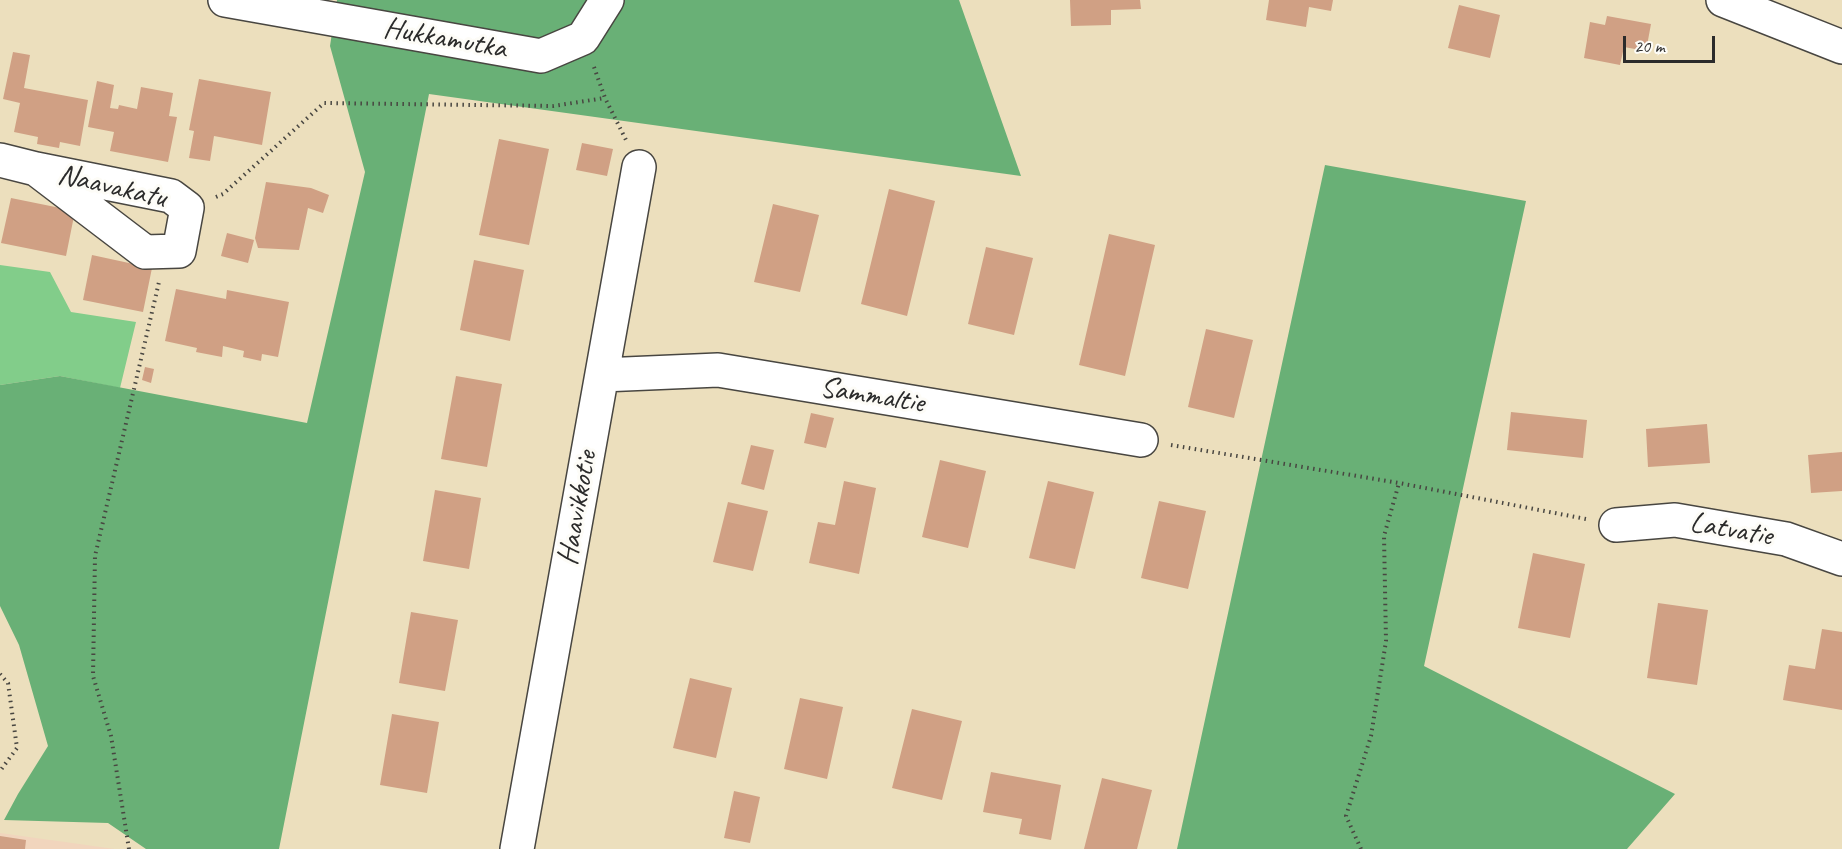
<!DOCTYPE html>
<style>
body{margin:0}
#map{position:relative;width:1842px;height:849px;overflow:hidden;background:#ecdfbd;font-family:Caveat,sans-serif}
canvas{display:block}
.scale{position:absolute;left:1623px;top:36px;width:92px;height:27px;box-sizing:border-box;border:3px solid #2b2b2b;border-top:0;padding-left:8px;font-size:18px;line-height:21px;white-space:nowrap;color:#2b2b2b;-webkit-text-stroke:4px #fdfcf7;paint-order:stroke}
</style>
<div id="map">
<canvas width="1842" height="849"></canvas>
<div class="scale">20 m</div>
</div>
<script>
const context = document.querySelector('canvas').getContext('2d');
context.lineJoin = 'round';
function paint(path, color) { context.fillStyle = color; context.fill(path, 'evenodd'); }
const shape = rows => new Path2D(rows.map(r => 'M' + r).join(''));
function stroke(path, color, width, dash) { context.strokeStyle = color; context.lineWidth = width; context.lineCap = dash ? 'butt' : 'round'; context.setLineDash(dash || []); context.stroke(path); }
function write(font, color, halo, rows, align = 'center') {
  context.font = font + ' Caveat,sans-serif'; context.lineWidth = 6; context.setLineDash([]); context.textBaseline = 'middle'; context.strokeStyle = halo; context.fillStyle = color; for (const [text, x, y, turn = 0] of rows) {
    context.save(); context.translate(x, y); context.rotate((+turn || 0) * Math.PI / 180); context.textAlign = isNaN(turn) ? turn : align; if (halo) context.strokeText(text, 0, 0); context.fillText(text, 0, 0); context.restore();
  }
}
paint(shape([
 [0,833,115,849,0,849]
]), '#f1d5bd');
paint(shape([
 [0,265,50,272,71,312,136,322,120,388,60,376,0,385]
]), '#82cd8a');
paint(shape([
 [337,0,959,0,1021,176,429,94,279,849,146,849,108,823,4,820,18,794,48,746,19,645,0,606,0,385,60,376,307,423,365,172,330,46],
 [1325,165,1526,201,1424,666,1675,794,1627,849,1177,849]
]), '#69b076');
paint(shape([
 [1070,0,1140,0,1141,9,1111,10,1111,25,1071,26],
 [1269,0,1333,0,1331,11,1309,7,1306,27,1266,20],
 [1459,5,1500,15,1490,58,1448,48],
 [1607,16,1651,24,1646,51,1624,47,1620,65,1584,58,1590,22,1605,25],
 [13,52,30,55,24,88,88,100,80,146,60,142,59,148,37,144,38,137,14,132,20,103,3,99],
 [199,79,271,92,262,145,214,136,210,161,189,158,194,131,189,130],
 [97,81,114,85,110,108,118,109,119,105,137,109,141,87,173,93,169,116,177,117,168,162,110,151,114,132,88,127],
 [499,139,549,149,529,245,479,235],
 [582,143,613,149,607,176,576,170],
 [266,182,311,188,329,195,323,213,308,208,299,250,258,248,255,238],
 [889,189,935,201,907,316,861,304],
 [11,198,75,211,66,256,1,243],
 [773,204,819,215,800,292,754,282],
 [227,233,254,240,248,263,221,256],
 [1109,234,1155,245,1125,376,1079,365],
 [986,247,1033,258,1014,335,968,324],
 [92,255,152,268,143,312,83,300],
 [474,260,524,270,510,341,460,330],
 [176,289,226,299,227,290,289,302,278,357,262,354,261,361,243,357,244,351,223,346,222,357,196,352,197,348,165,341],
 [1206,329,1253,340,1234,418,1188,407],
 [145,367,154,369,151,383,142,380],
 [456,376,502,384,487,467,441,459],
 [1511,412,1587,420,1583,458,1507,450],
 [811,413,834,418,826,448,804,443],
 [1707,424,1710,463,1648,467,1646,429],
 [751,445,774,450,764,490,741,484],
 [1842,452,1842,491,1811,493,1808,455],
 [940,460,986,471,968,548,922,537],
 [844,481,876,488,859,574,809,563,818,522,835,525],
 [1048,481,1094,492,1075,569,1029,558],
 [435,490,481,498,469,569,423,561],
 [1159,501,1206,511,1188,589,1141,578],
 [728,502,768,511,753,571,713,562],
 [1533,553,1585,564,1570,638,1518,628],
 [1658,603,1708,610,1697,685,1647,678],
 [411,612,458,620,445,691,399,683],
 [1822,629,1842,632,1842,710,1783,700,1789,665,1815,669],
 [690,678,732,688,716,758,673,748],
 [800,698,843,707,827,779,784,769],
 [912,709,962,721,942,800,892,788],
 [392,714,439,722,427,793,380,785],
 [991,772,1061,785,1051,840,1019,834,1022,819,983,812],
 [1102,778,1152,790,1137,849,1084,849],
 [734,791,760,797,750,843,724,838],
 [0,836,26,840,25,849,0,849]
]), '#d0a084');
const minor = shape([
 [225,0,541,56,583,38,607,0],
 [1723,0,1842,47],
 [0,160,36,169,145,252,179,251,187,208,171,196,36,169],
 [602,375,718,370,1141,440],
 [1616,525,1675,520,1786,539,1842,559],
 [517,849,639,167]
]);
stroke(minor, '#484641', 36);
stroke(shape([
 [594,67,605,98,626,140],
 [216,197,223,194,324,103,553,106,605,98],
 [1171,445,1399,483,1586,519],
 [0,674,8,683,17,748,0,771],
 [129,849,111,736,93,676,95,556,159,282],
 [1361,849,1346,816,1371,736,1386,641,1384,536,1399,483]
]), '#484641', 4, [1.5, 4.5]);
stroke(minor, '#fff', 33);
write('30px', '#2b2b2b', '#fdfcf7', [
 ["Hukkamutka",445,39,10],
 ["Naavakatu",112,187,13],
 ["Sammaltie",872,396,9],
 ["Haavikkotie",578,508,-80],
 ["Latvatie",1731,530,10]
]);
</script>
